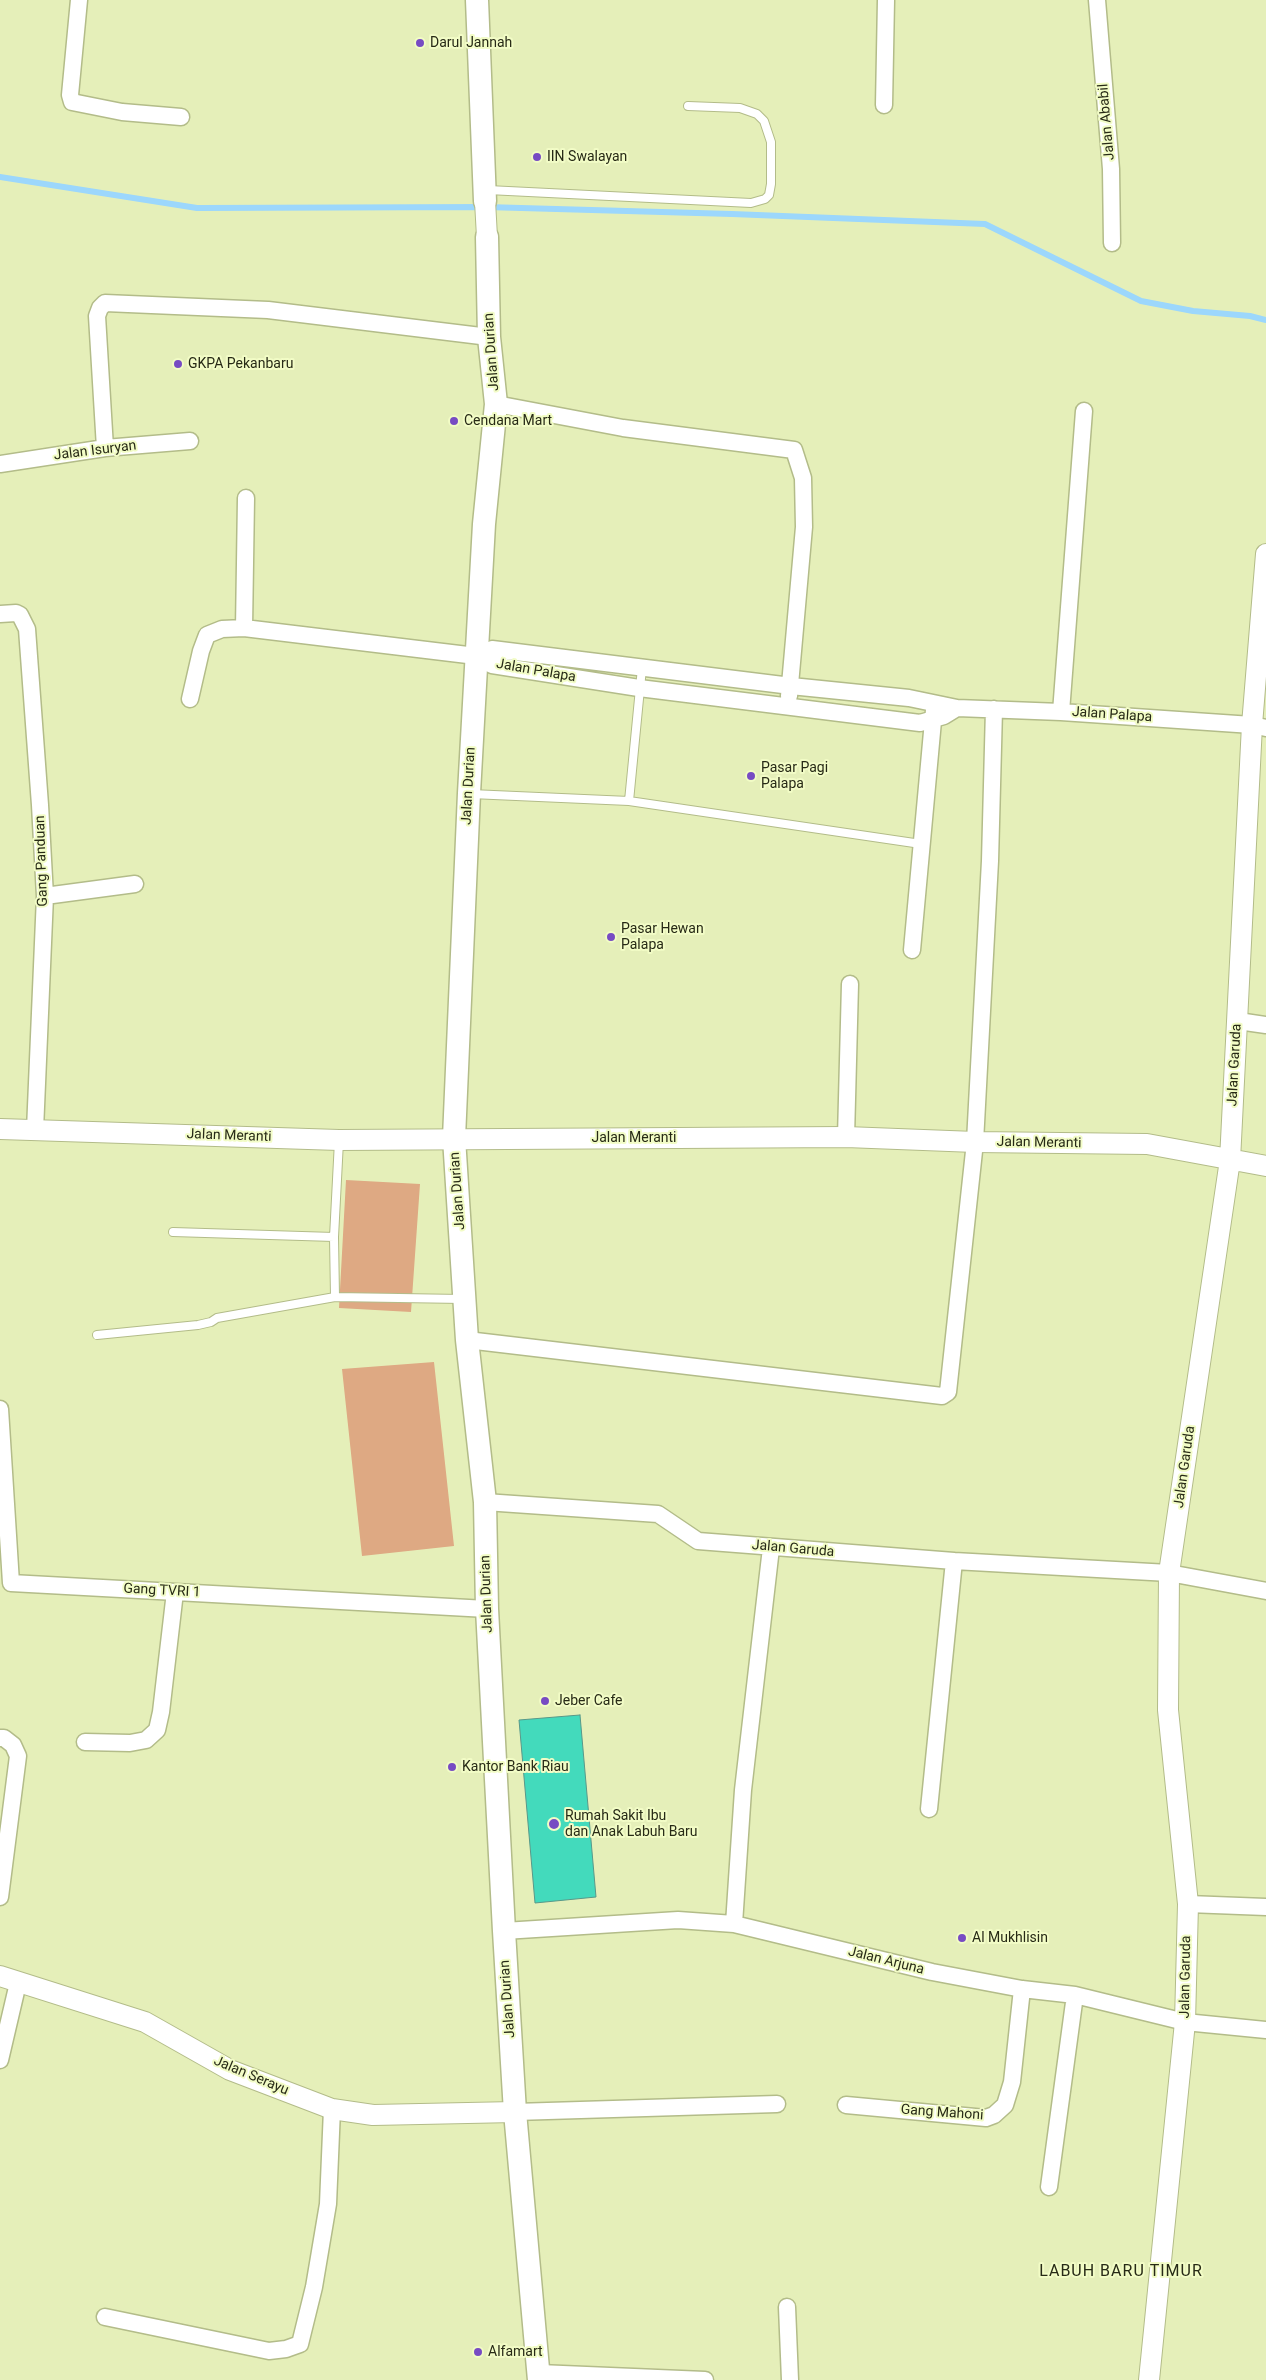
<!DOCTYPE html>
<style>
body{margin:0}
canvas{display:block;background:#e5efb9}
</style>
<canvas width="1266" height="2380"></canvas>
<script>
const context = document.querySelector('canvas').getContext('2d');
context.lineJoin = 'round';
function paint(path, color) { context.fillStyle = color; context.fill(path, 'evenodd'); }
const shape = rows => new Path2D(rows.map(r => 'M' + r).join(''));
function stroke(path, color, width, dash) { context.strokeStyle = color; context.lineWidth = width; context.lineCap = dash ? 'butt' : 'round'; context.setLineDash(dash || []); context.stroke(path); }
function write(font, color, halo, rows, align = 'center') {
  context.font = font + ' Roboto,sans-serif'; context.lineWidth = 4; context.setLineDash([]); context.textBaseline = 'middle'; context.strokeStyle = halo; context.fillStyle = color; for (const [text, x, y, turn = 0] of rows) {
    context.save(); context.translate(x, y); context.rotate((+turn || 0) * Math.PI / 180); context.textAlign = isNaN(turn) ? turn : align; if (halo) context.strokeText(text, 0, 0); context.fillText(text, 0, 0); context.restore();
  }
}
paint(shape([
 [346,1180,420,1184,411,1312,339,1308],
 [434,1362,454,1546,362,1556,342,1369]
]), '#dea983');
stroke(shape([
 [0,177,197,208,486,207,732,214,985,224,1141,301,1193,311,1250,316,1266,320]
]), '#9cd7fc', 6);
const building = shape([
 [580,1715,596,1897,535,1903,519,1720,580,1715]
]);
paint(building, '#43dabc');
stroke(building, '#589889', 1);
const service = shape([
 [488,190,751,203,765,199,769,195,771,184,771,142,764,121,757,114,740,108,688,106],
 [471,794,629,801,921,844],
 [629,801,642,668],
 [173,1232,334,1237],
 [335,1297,334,1237,339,1141],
 [97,1335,198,1325,211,1322,217,1318,335,1297,463,1299]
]);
const minor = shape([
 [79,0,70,95,72,102,122,112,181,117],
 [1097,0,1111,169,1112,243],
 [884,105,886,0],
 [496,404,623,428,794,450,803,478,804,527,789,696],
 [105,448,97,316,100,308,105,303,268,310,489,337],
 [0,464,105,448,190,441],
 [0,614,16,613,20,615,27,629,40,805,45,896,35,1130],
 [244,628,246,498],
 [476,656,492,649,791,686,909,698,957,708,1061,712,1252,725,1266,728],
 [190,699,201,651,207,635,222,629,244,628,476,656,492,665,639,688,920,723,944,716,957,708],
 [1061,712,1084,411],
 [45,896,135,884],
 [912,950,934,710],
 [1238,1021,1266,1025],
 [846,1137,850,984],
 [467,1340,942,1396,948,1392,975,1142,990,861,994,709],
 [0,1409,11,1583,487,1609],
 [485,1502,658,1514,698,1541,954,1561,1169,1573,1266,1591],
 [0,1738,4,1738,13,1745,18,1756,0,1897],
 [85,1742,130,1743,146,1740,157,1730,161,1712,175,1592],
 [929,1809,954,1561],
 [1188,1904,1266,1907],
 [734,1924,743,1790,771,1548],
 [504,1931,678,1920,734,1924,932,1972,1022,1989,1075,1995,1185,2022,1266,2030],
 [0,2060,18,1983],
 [846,2105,986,2118,994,2115,1005,2105,1012,2082,1022,1989],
 [515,2112,777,2104],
 [1049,2187,1075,1995],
 [787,2307,790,2380],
 [105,2317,269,2351,286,2349,300,2344,314,2287,328,2204,332,2109],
 [539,2373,705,2380]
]);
const tertiary = shape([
 [485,201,487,237],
 [0,1129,339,1140,846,1137,975,1142,1147,1144,1266,1166],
 [0,1976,145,2022,230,2070,332,2109,373,2115,515,2112],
 [1149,2380,1185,2022,1188,1904,1168,1710,1169,1573,1230,1160,1252,725,1266,554]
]);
const secondary = shape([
 [477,0,485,201],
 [487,237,489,337,496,404,484,524,469,793,454,1138,467,1340,485,1502,487,1609,504,1931,515,2112,539,2380]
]);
stroke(service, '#b3bc89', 10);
stroke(minor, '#b3bc89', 19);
stroke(tertiary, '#b3bc89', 22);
stroke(secondary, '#b3bc89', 25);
stroke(service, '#fff', 8);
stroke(minor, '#fff', 16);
stroke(tertiary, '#fff', 20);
stroke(secondary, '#fff', 22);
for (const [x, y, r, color] of [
 [420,43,5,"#774bc3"],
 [537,157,5,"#774bc3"],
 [178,364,5,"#774bc3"],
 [454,421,5,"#774bc3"],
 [751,776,5,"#774bc3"],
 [611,937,5,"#774bc3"],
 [545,1701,5,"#774bc3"],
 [452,1767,5,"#774bc3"],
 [554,1824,6,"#774bc3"],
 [962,1938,5,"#774bc3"],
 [478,2352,5,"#774bc3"]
]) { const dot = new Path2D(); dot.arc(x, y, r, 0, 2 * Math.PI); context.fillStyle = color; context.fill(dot); stroke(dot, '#f2fcc6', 2); }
write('14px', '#272a16', '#f2fcc6', [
 ["Darul Jannah",430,43],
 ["IIN Swalayan",547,157],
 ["GKPA Pekanbaru",188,364],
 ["Cendana Mart",464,421],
 ["Pasar Pagi",761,768],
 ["Palapa",761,784],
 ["Pasar Hewan",621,929],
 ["Palapa",621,945],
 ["Jeber Cafe",555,1701],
 ["Kantor Bank Riau",462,1767],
 ["Rumah Sakit Ibu",565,1816],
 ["dan Anak Labuh Baru",565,1832],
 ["Al Mukhlisin",972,1938],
 ["Alfamart",488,2352]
], 'left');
write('14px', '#272a16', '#f2fcc6', [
 ["Jalan Ababil",1107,122,-95],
 ["Jalan Durian",492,352,-94],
 ["Jalan Isuryan",95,451,-7],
 ["Jalan Palapa",536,671,10],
 ["Jalan Palapa",1112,715,4],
 ["Jalan Durian",469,786,-87],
 ["Gang Panduan",42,861,-92],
 ["Jalan Garuda",1235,1065,-87],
 ["Jalan Meranti",229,1136,2],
 ["Jalan Meranti",634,1138],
 ["Jalan Meranti",1039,1143,1],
 ["Jalan Durian",458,1191,-94],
 ["Jalan Garuda",1185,1467,-82],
 ["Jalan Garuda",793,1549,5],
 ["Gang TVRI 1",162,1591,3],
 ["Jalan Durian",487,1594,-92],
 ["Jalan Arjuna",886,1961,14],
 ["Jalan Garuda",1186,1977,-89],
 ["Jalan Durian",508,1999,-94],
 ["Jalan Serayu",251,2076,23],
 ["Gang Mahoni",942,2113,4]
]);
context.letterSpacing = '1px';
write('16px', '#272a16', '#f2fcc6', [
 ["LABUH BARU TIMUR",1121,2272]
]);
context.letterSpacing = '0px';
</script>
